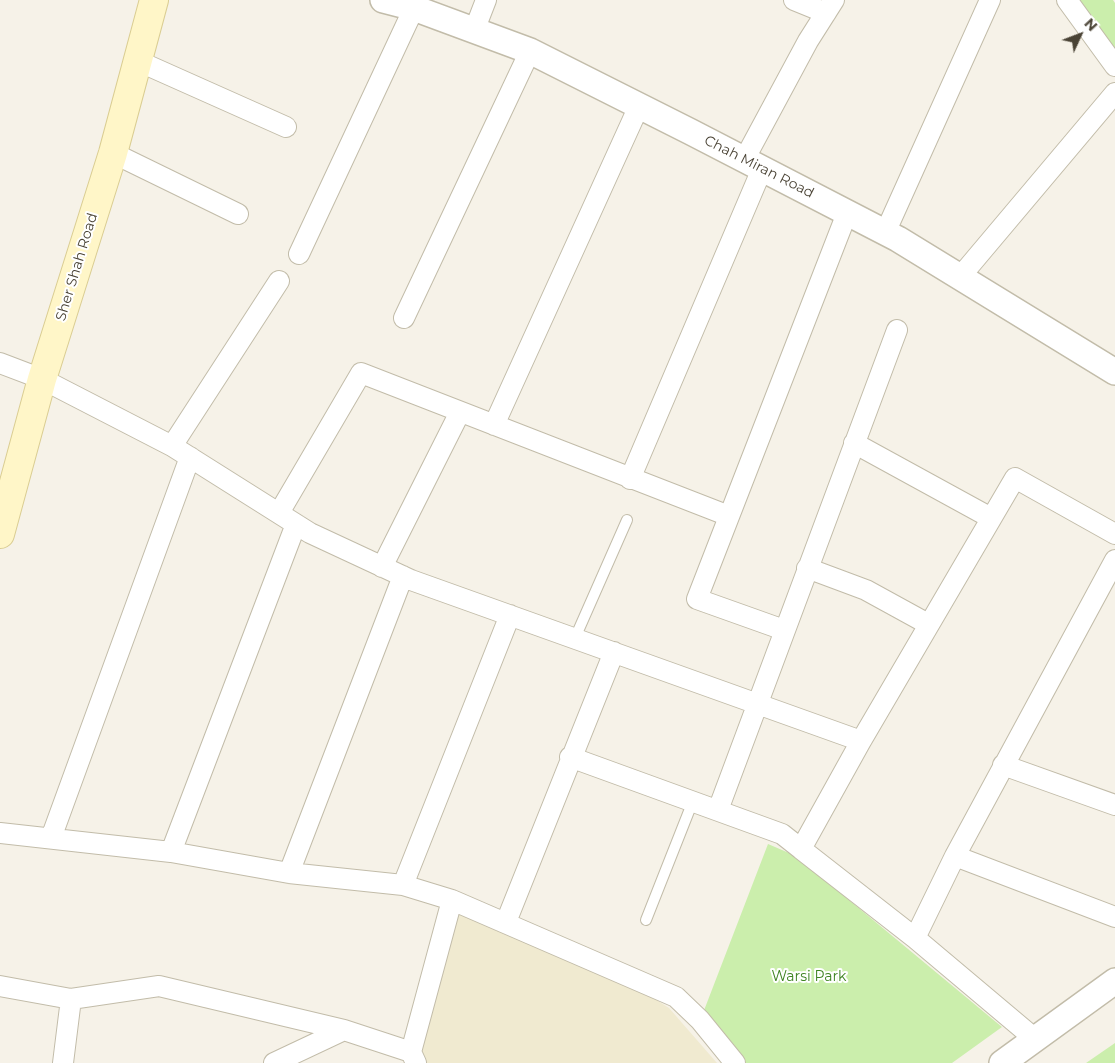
<!DOCTYPE html>
<style>
body{margin:0}
#map{position:relative;width:1115px;height:1063px;overflow:hidden;background:#f6f2e8;font-family:Montserrat,sans-serif}
canvas{display:block}
.north{position:absolute;left:1055px;top:10px;width:50px;height:50px;-webkit-text-stroke:4px #fff;paint-order:stroke;rotate:47deg;font-size:14px;font-weight:700;line-height:20px;text-align:center;color:#4a4335}
.north::after{content:'';display:block;margin:auto;width:18px;height:22px;background:#4a4335;clip-path:polygon(50% 0,100% 100%,50% 72%,0 100%)}
</style>
<div id="map">
<canvas width="1115" height="1063"></canvas>
<div class="north">N</div>
</div>
<script>
const context = document.querySelector('canvas').getContext('2d');
context.lineJoin = 'round';
function paint(path, color) { context.fillStyle = color; context.fill(path, 'evenodd'); }
const shape = rows => new Path2D(rows.map(r => 'M' + r).join(''));
function stroke(path, color, width, dash) { context.strokeStyle = color; context.lineWidth = width; context.lineCap = dash ? 'butt' : 'round'; context.setLineDash(dash || []); context.stroke(path); }
function write(font, color, halo, rows, align = 'center') {
  context.font = font + ' Montserrat,sans-serif'; context.lineWidth = 4; context.setLineDash([]); context.textBaseline = 'middle'; context.strokeStyle = halo; context.fillStyle = color; for (const [text, x, y, turn = 0] of rows) {
    context.save(); context.translate(x, y); context.rotate((+turn || 0) * Math.PI / 180); context.textAlign = isNaN(turn) ? turn : align; if (halo) context.strokeText(text, 0, 0); context.fillText(text, 0, 0); context.restore();
  }
}
paint(shape([
 [459,909,647,994,669,1008,717,1063,427,1063,420,1047]
]), '#f0ead0');
paint(shape([
 [1076,0,1113,0,1115,3,1115,53],
 [768,844,796,856,1002,1027,952,1063,744,1063,703,1013],
 [1115,1043,1115,1063,1086,1063]
]), '#cbeeac');
const service = shape([
 [575,638,627,520],
 [646,920,693,801]
]);
const minor = shape([
 [794,0,826,13],
 [1067,0,1115,66],
 [474,31,486,0],
 [138,61,286,127],
 [113,153,238,214],
 [744,160,808,41,834,0],
 [885,233,990,0],
 [299,254,414,8],
 [960,277,1115,93],
 [404,318,530,51],
 [0,363,42,379,172,446,310,533,411,580,861,741,801,849,915,938,1035,1039],
 [494,425,639,106],
 [854,443,991,518],
 [172,446,279,281],
 [630,479,762,169],
 [279,513,361,373,729,516],
 [382,567,460,412],
 [807,568,866,590,928,624],
 [784,630,697,599,847,213],
 [861,741,1015,478,1115,534],
 [570,757,782,834,801,849],
 [1003,765,1115,805],
 [718,810,897,330],
 [0,833,171,852,289,873,403,885,452,900,676,997,700,1020,735,1063],
 [51,838,190,457],
 [171,852,296,524],
 [955,856,1115,917],
 [289,873,403,576],
 [403,885,510,615],
 [506,922,614,652],
 [915,938,955,856,1115,560],
 [0,986,71,999,159,986,344,1030,411,1052],
 [63,1063,71,999],
 [274,1063,344,1030],
 [416,1063,411,1052,452,900]
]);
const tertiary = shape([
 [383,0,414,8,530,51,691,132,898,239,1115,372],
 [1002,1063,1115,981]
]);
const secondary = shape([
 [0,534,42,379,113,153,154,0]
]);
stroke(service, '#c2bca9', 12);
stroke(minor, '#c2bca9', 22);
stroke(tertiary, '#c2bca9', 28);
stroke(secondary, '#dacd92', 30);
stroke(service, '#fff', 10);
stroke(minor, '#fff', 20);
stroke(tertiary, '#fff', 25);
stroke(secondary, '#fff6c8', 28);
write('14px', '#4a4335', '#fff', [
 ["Chah Miran Road",759,167,27],
 ["Sher Shah Road",77,267,-73]
]);
write('14px', '#3e8321', '#fff', [
 ["Warsi Park",809,977]
]);
</script>
